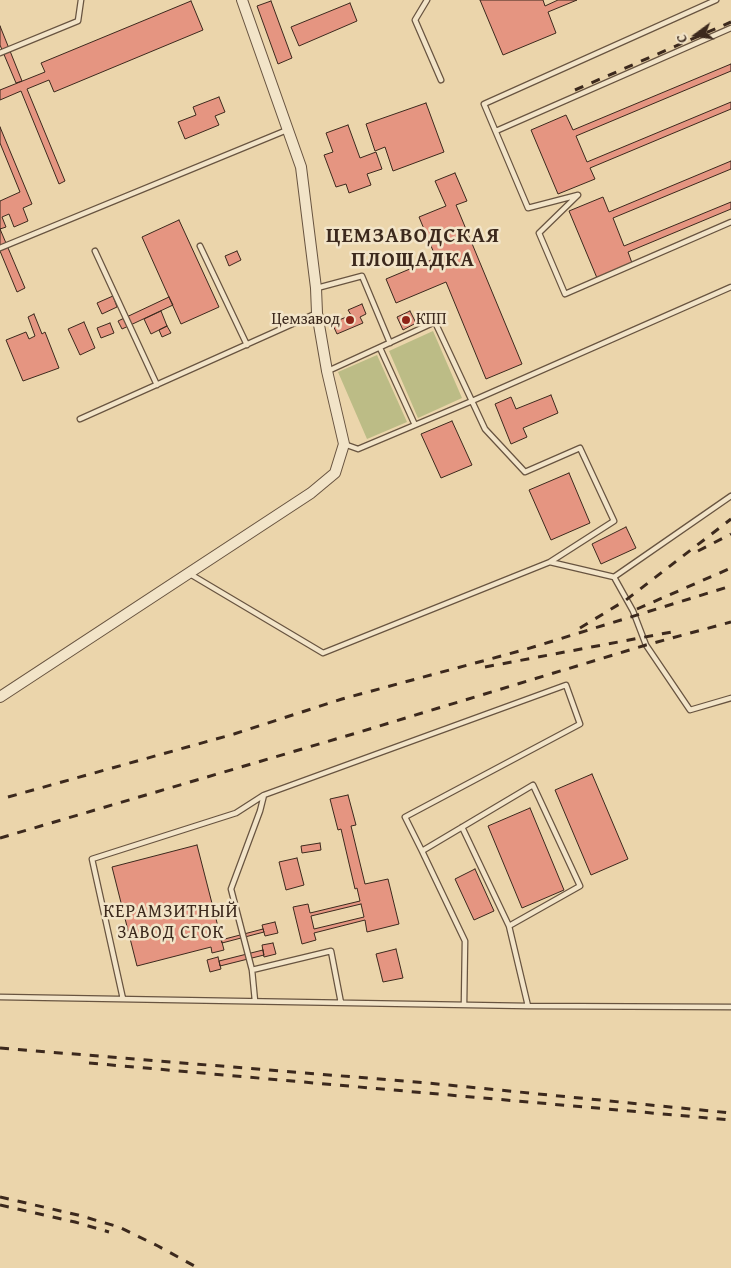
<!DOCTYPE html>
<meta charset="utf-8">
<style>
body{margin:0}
#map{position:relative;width:731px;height:1268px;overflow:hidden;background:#ebd5ab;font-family:"Gentium Book Plus",serif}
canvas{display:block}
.north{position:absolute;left:671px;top:10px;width:50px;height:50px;-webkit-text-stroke:4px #f2e4c8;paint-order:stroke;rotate:256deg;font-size:14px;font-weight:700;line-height:20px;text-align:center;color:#3c291d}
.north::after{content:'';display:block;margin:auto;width:18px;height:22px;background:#3c291d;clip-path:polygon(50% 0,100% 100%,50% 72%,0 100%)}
</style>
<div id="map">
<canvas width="731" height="1268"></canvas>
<div class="north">С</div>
</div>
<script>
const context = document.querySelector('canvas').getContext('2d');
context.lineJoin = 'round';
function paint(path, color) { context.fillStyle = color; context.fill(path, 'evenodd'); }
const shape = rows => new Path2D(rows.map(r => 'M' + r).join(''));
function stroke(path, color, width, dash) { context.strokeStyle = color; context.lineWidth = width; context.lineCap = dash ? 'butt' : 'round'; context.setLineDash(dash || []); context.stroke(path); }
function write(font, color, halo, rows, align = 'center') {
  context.font = font + ' "Gentium Book Plus",serif'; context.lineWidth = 5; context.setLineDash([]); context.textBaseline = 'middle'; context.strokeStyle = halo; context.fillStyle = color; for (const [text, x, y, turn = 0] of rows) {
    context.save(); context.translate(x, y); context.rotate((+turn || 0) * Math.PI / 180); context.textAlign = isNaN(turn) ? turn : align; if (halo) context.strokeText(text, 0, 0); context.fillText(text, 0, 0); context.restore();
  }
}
paint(shape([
 [433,331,462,398,418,418,389,351],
 [377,355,407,422,367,439,338,372]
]), '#bcbc86');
const building = shape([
 [480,0,543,0,545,6,558,0,577,0,548,12,556,33,503,55,480,0],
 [191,1,203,30,54,92,49,80,27,89,65,181,59,184,21,91,0,100,0,90,45,72,41,63,191,1],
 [271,1,292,58,278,64,257,6,271,1],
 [350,3,357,21,299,46,291,27,350,3],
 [0,26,22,81,16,83,0,45,0,26],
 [731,64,731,71,576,136,587,162,731,102,731,109,590,168,595,179,558,194,531,130,566,115,573,130,731,64],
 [219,97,225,112,215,116,219,125,185,139,178,122,196,115,193,107,219,97],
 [426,103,444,152,393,171,385,147,375,151,366,124,426,103],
 [348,125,360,158,376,152,382,169,367,174,371,185,349,193,346,184,336,187,324,155,333,152,326,133,348,125],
 [0,127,32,204,23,208,28,221,14,227,9,214,2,217,6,227,0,229,0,201,20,192,0,143,0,127],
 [731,161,731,169,613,218,624,246,731,202,731,209,628,252,632,263,597,278,569,211,603,197,609,212,731,161],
 [455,173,467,201,456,205,522,364,486,379,446,282,396,303,386,279,436,258,419,217,446,206,435,181,455,173],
 [179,220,219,307,181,324,142,237,179,220],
 [0,229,25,288,17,292,0,251,0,229],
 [237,251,241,260,229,266,225,256,237,251],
 [113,296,117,307,102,314,97,303,113,296],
 [169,297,173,305,122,329,118,321,169,297],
 [362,304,366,314,360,317,363,323,337,334,332,323,351,315,348,310,362,304],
 [161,311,167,326,151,334,144,319,161,311],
 [410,311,416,323,403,330,397,317,410,311],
 [34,314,42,334,45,332,59,368,23,381,6,340,26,332,29,339,35,336,28,317,34,314],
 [84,322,95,348,80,355,68,329,84,322],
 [110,323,114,333,101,338,97,328,110,323],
 [167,326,171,333,162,337,159,330,167,326],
 [551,395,558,413,523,428,527,437,511,444,495,404,511,397,516,409,551,395],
 [452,421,472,465,441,478,421,434,452,421],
 [569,473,590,523,551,540,529,490,569,473],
 [626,527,636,548,601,564,592,544,626,527],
 [592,774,628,859,591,875,555,790,592,774],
 [348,795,356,825,351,826,365,884,388,879,399,924,367,932,365,920,314,933,316,940,302,944,293,907,308,904,310,913,360,901,357,888,355,889,341,829,338,830,330,799,348,795],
 [361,904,364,917,314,929,311,916,361,904],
 [530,808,564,890,522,908,488,826,530,808],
 [320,843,321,850,302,853,301,846,320,843],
 [197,845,224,950,212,953,211,947,137,966,112,867,197,845],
 [297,858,304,885,286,890,279,862,297,858],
 [475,869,494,911,474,920,455,879,475,869],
 [275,922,278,933,265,936,262,925,275,922],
 [263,929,264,932,222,943,221,940,263,929],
 [273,943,276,954,264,957,262,945,273,943],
 [396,949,403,978,383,982,376,954,396,949],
 [263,950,264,955,220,966,219,961,263,950],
 [218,957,221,969,210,972,207,960,218,957]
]);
paint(building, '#e59581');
stroke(building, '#3c291d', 1);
const service = shape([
 [427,0,415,20,441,80],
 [716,0,484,104,528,208,578,195,539,233,565,294,731,222],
 [0,53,78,21,81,0],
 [496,131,731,28],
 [200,246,247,345],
 [0,248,287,130],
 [95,251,157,385],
 [317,288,362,276,390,343],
 [380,348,415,425],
 [328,371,435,322,485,429,525,472,580,448,614,521,550,562],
 [80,419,317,313],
 [344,444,358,449,472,401,731,287],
 [190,574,323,653,550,562,614,577,633,611,646,645,690,710,731,698],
 [614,577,731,496],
 [462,827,509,926],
 [252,970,331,951,341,1003],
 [0,997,528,1006,731,1007],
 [123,999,92,859,236,813,264,795,566,685,580,724,405,817,422,851],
 [255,1001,252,970,231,889,260,811,264,795],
 [464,1005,465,941,422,851,533,785,580,886,509,926,528,1006]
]);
const tertiary = shape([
 [0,697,311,493,335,473,344,444,327,371,317,313,316,288,301,167,242,0]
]);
stroke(service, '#685440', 7);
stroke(tertiary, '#685440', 12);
stroke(service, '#f2e4c8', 4.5);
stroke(tertiary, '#f2e4c8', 10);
stroke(shape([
 [575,90,731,22],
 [698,551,731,534],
 [637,609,731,568],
 [580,628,626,600,731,519],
 [485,667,677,631],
 [8,797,234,734,342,699,527,649,731,586],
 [0,838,353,734,646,645,731,622],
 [0,1048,428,1083,731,1113],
 [89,1063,731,1120],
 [0,1197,78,1215,119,1227,158,1246,198,1268],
 [0,1205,75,1222,109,1232]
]), '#3c291d', 3, [9, 9]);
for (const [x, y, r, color] of [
 [350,320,5,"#8f2418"],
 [406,320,5,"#8f2418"]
]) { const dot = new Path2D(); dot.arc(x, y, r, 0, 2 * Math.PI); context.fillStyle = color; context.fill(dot); stroke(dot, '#f2e4c8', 2); }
write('16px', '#3c291d', '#f2e4c8', [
 ["Цемзавод",340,320],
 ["КПП",416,320,"left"]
], 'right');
context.letterSpacing = '1px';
write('18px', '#3c291d', '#f2e4c8', [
 ["КЕРАМЗИТНЫЙ",171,912],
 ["ЗАВОД СГОК",171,933]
]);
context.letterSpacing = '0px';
context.letterSpacing = '1px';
write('bold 21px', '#3c291d', '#f2e4c8', [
 ["ЦЕМЗАВОДСКАЯ",413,237],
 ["ПЛОЩАДКА",413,261]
]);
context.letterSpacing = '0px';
</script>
